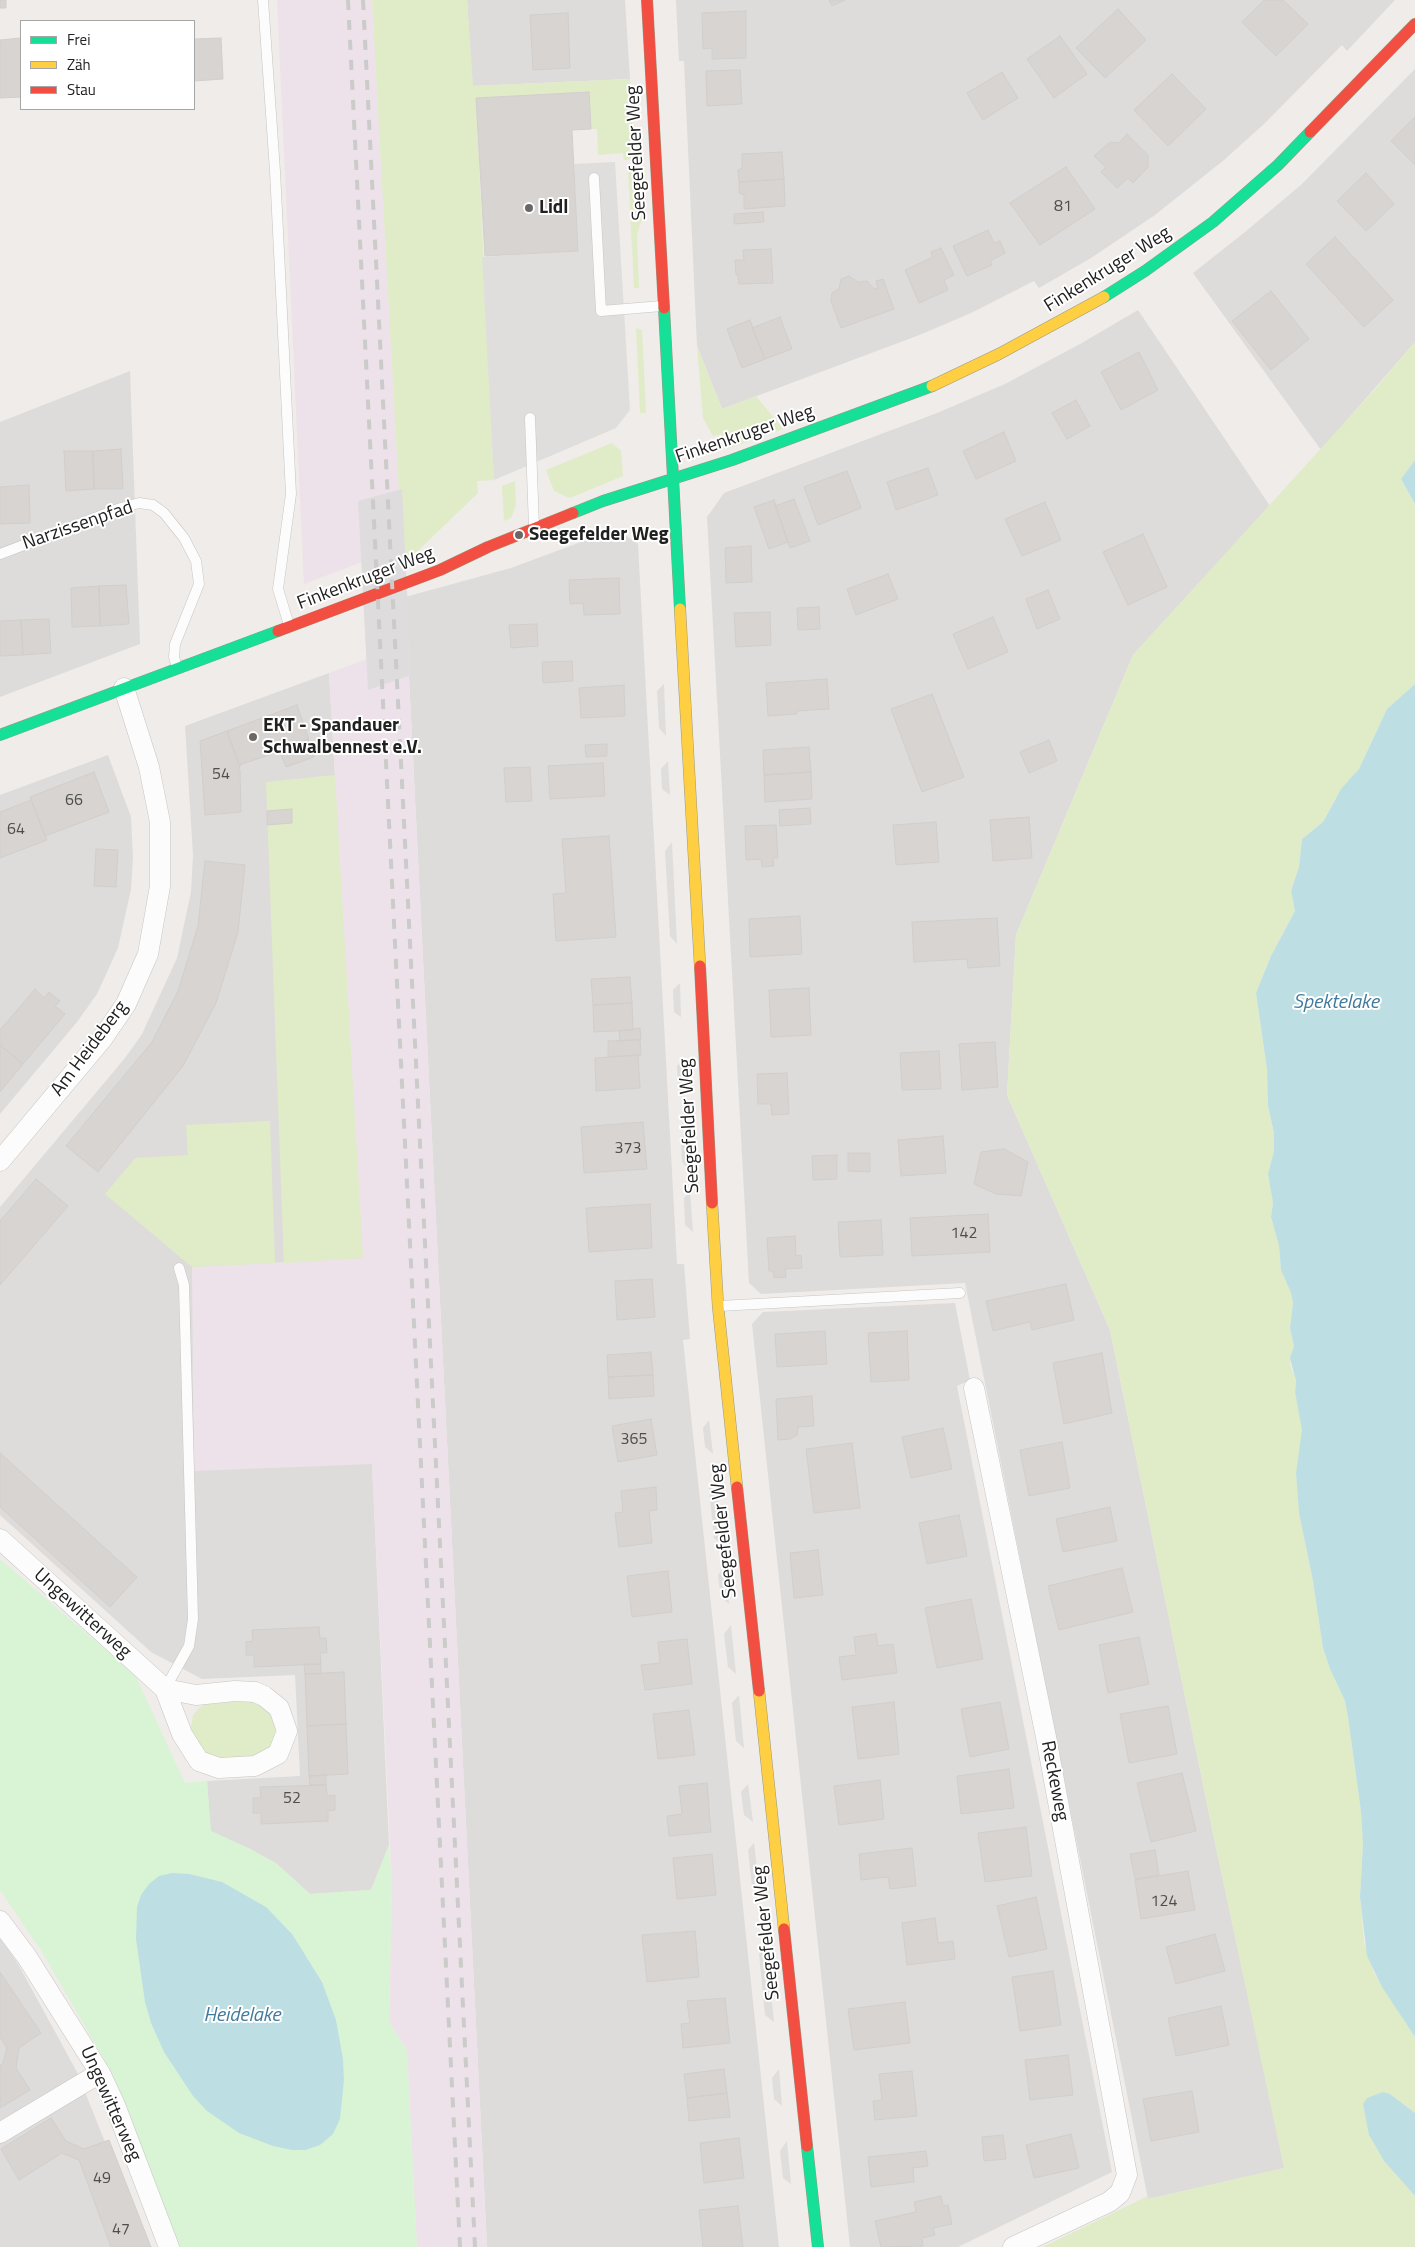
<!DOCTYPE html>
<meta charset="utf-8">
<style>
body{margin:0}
#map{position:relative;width:1415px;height:2247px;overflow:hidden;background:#efece9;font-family:"Titillium Web",sans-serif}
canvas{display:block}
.legend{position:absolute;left:20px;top:20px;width:175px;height:90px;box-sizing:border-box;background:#fff;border:1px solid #a6a6a6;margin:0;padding:6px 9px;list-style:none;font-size:15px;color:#212121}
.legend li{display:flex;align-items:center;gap:10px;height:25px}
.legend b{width:25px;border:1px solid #a6a6a6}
</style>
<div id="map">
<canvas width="1415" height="2247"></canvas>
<ul class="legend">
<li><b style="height:6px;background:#16e098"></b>Frei</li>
<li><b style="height:6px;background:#ffcf43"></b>Zäh</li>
<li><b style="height:6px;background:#f24e42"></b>Stau</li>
</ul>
</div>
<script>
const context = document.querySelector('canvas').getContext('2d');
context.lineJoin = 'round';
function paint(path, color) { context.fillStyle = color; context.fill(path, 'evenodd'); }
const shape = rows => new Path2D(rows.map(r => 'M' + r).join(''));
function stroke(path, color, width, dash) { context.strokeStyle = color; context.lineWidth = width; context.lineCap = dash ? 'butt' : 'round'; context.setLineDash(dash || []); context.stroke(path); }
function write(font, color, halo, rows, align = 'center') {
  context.font = font + ' "Titillium Web",sans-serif'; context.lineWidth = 4; context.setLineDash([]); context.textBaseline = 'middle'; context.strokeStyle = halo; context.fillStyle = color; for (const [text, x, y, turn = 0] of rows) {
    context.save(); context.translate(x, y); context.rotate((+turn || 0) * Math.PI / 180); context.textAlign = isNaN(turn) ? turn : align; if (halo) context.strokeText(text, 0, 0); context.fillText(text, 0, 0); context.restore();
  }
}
paint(shape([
 [467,0,625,0,630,79,472,86],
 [676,0,1395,0,1347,51,1342,45,1264,124,1224,160,1155,215,1091,258,1039,288,1034,281,971,313,922,334,722,409,697,346,684,61,679,61],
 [1415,69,1415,342,1321,450,1193,273,1245,232,1302,184],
 [1138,310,1270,506,1133,655,1016,935,1007,1095,1110,1330,1214,1838,1285,2168,1148,2199,965,1283,761,1294,749,1283,707,517,724,493,937,413,1005,384,1080,344],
 [130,371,140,644,0,697,0,422],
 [616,529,638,544,677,1264,684,1264,690,1339,683,1340,779,2247,487,2247,405,597,511,568],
 [329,673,363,1258,389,1845,371,1890,310,1894,277,1864,250,1849,210,1831,207,1781,300,1776,295,1675,202,1679,151,1652,0,1515,0,1207,125,1058,142,1034,177,958,191,892,193,855,185,726],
 [108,755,131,817,133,858,131,889,118,948,97,994,77,1022,0,1114,0,795],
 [955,1303,970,1380,957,1386,1112,2172,958,2247,850,2247,752,1324,763,1312],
 [0,1937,18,1964,77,2072,147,2247,0,2247]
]), '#dedcdb');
paint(shape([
 [277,0,372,0,405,597,487,2247,417,2247,407,2051,389,2021,392,1888,372,1464,194,1471,192,1267,363,1258,329,673,367,659,362,562,304,584]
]), '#ede2e9');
paint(shape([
 [372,0,467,0,473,86,630,79,634,159,624,160,623,153,598,155,597,129,591,129,589,92,476,98,494,480,477,481,478,493,403,565],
 [645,168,646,204,637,235,639,288,634,288,628,169],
 [636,328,642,330,646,413,640,413],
 [1415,342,1415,460,1401,479,1415,504,1415,684,1387,709,1359,769,1335,799,1323,822,1302,839,1299,867,1291,891,1295,911,1271,956,1256,993,1267,1069,1268,1106,1274,1133,1274,1151,1268,1174,1273,1203,1271,1217,1279,1246,1281,1270,1291,1293,1293,1303,1290,1328,1294,1346,1290,1364,1296,1381,1295,1392,1303,1430,1296,1473,1299,1513,1313,1581,1323,1648,1330,1669,1345,1701,1348,1717,1361,1812,1363,1844,1360,1897,1364,1942,1374,1973,1415,2037,1415,2113,1390,2094,1369,2135,1384,2161,1415,2196,1415,2247,1043,2247,1148,2196,1149,2199,1284,2168,1214,1838,1110,1330,1007,1095,1016,935,1133,655,1376,388],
 [697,346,722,409,756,396,783,429,727,449,721,434,713,436,703,418],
 [612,443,621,451,623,476,570,498,554,491,546,470],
 [515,481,516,505,511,518,504,521,502,486],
 [335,775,363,1258,284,1263,266,782],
 [270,1121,275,1263,192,1267,105,1194,135,1158,188,1155,186,1125],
 [247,1697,267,1705,276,1728,273,1743,267,1751,254,1759,209,1759,190,1733,193,1715,205,1702]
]), '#e0ecc7');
paint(shape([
 [0,1559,135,1675,185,1783,207,1781,211,1831,250,1849,277,1864,310,1894,371,1890,389,1845,392,1888,389,2021,407,2051,417,2247,180,2247,113,2075,42,1952,0,1890]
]), '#d9f4d5');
paint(shape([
 [615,162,630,410,616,428,494,480,482,257,578,251,574,164],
 [664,684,666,736,659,728,657,691],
 [668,761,670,795,662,789,661,769],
 [672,842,677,944,670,936,665,851],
 [680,983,681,1017,674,1012,673,990],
 [684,1058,685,1092,678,1086,677,1066],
 [687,1132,689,1169,682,1162,681,1139],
 [690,1191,693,1232,685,1225,684,1198],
 [709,1420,713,1454,705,1447,703,1428],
 [716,1480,723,1546,714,1538,709,1488],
 [725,1566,729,1604,721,1597,718,1575],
 [731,1625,736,1674,728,1667,724,1634],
 [739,1695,744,1748,736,1741,732,1703],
 [748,1784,753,1822,744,1815,741,1792],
 [754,1843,760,1894,752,1887,748,1850],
 [766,1945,774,2022,765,2015,759,1954],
 [779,2069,782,2106,774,2099,772,2078],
 [787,2141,791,2184,783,2178,780,2151]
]), '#dfdedd');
paint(shape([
 [1415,460,1415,504,1401,479],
 [1415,684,1415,2037,1382,1987,1367,1956,1360,1897,1363,1844,1361,1812,1348,1717,1345,1701,1330,1669,1323,1648,1313,1581,1299,1513,1296,1473,1302,1430,1295,1392,1296,1381,1290,1358,1294,1346,1290,1328,1293,1303,1291,1293,1281,1270,1279,1246,1271,1217,1273,1203,1268,1174,1274,1151,1274,1133,1268,1106,1267,1069,1256,993,1271,956,1295,911,1291,891,1299,867,1302,839,1323,822,1341,789,1359,769,1387,709],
 [172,1873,189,1874,222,1882,266,1907,292,1934,322,1982,336,2020,343,2059,344,2080,340,2119,333,2134,320,2145,305,2150,292,2150,273,2146,239,2133,207,2111,193,2096,164,2052,151,2023,145,2002,136,1939,137,1907,141,1895,149,1884,159,1876],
 [1383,2092,1390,2094,1415,2113,1415,2196,1384,2161,1369,2135,1363,2104,1367,2098]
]), '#bddfe3');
paint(shape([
 [402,489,411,675,368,690,358,501]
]), '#dedcdc');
const building = shape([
 [0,0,6,0,6,8,0,8,0,0],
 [829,0,845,0,832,6,829,0],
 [1264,0,1283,0,1308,24,1276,56,1242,22,1264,0],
 [1118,9,1146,40,1105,78,1076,48,1118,9],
 [746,11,746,58,712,59,712,48,703,49,702,13,746,11],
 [568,13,570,68,533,70,530,15,568,13],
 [1060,36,1087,74,1054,98,1027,59,1060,36],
 [21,38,21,97,0,98,0,40,21,38],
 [221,38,223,79,194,81,194,39,221,38],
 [740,70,742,104,707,106,706,71,740,70],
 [1002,72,1018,98,983,120,967,93,1002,72],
 [1172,74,1206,109,1168,146,1134,110,1172,74],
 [589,92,591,129,572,130,578,251,485,256,476,98,589,92],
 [1415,117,1415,165,1391,141,1415,117],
 [1127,134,1148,155,1148,167,1133,183,1128,178,1117,188,1101,172,1106,167,1094,156,1110,142,1119,143,1127,134],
 [782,152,784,179,739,182,738,170,742,168,742,154,782,152],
 [1066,167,1095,209,1040,245,1010,203,1066,167],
 [1366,173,1394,204,1366,231,1337,201,1366,173],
 [784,179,785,206,744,209,744,195,739,193,739,182,784,179],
 [763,212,764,222,734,224,734,214,763,212],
 [988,230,994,243,1000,241,1005,253,990,261,992,265,967,276,953,246,988,230],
 [1335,237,1393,300,1364,327,1306,264,1335,237],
 [941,248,954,275,944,280,948,290,919,303,905,270,933,257,931,252,941,248],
 [771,249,773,283,739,284,738,275,736,275,735,260,744,260,743,250,771,249],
 [849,276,858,282,867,281,874,289,878,288,876,281,883,279,894,309,841,328,831,301,832,293,839,289,841,279,849,276],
 [1271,291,1309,339,1271,370,1232,321,1271,291],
 [780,317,792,349,765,359,752,328,780,317],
 [750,320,765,359,742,368,727,329,750,320],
 [1139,352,1158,390,1121,410,1101,372,1139,352],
 [1076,400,1090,426,1067,439,1052,413,1076,400],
 [1004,432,1016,461,976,479,963,451,1004,432],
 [121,449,123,489,94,489,93,451,121,449],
 [64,451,93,451,94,489,66,491,64,451],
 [928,468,938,495,896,510,887,482,928,468],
 [847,471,861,508,818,525,804,487,847,471],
 [29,485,30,523,0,524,0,487,29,485],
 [794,499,810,541,790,548,775,506,794,499],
 [774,500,788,542,769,549,754,507,774,500],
 [1045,502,1061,540,1022,556,1005,519,1045,502],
 [1143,534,1167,587,1128,605,1103,552,1143,534],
 [751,546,752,582,726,583,725,548,751,546],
 [888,574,898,599,856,615,847,589,888,574],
 [619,578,620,614,584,615,583,603,570,604,569,580,619,578],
 [126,585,129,624,100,626,99,586,126,585],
 [99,586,100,626,72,627,71,588,99,586],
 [1048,590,1060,619,1037,629,1026,599,1048,590],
 [819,607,820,629,798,630,797,608,819,607],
 [770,612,771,645,736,647,734,613,770,612],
 [993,617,1008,652,968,669,953,634,993,617],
 [49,619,51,653,23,655,21,620,49,619],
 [21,620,23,655,0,656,0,621,21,620],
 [537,624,538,646,511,648,509,625,537,624],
 [572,661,573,681,543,683,542,662,572,661],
 [827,679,829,709,797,711,797,714,768,716,766,683,827,679],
 [624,685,625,716,581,718,579,688,624,685],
 [932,694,964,777,922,792,891,709,932,694],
 [297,705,309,739,269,755,239,765,227,731,297,705],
 [227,731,239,765,241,764,238,770,240,770,241,812,205,815,200,741,227,731],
 [308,739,314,757,286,767,279,750,308,739],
 [1049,740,1057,761,1029,773,1020,752,1049,740],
 [607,744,607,756,586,757,585,745,607,744],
 [809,747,811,772,764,775,763,750,809,747],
 [603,763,605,796,550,799,548,766,603,763],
 [530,767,532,801,506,802,504,768,530,767],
 [94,772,109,812,45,836,30,797,94,772],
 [811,772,812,799,765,802,764,775,811,772],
 [31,800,47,840,0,858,0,812,31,800],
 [810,808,811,824,780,826,779,810,810,808],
 [292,809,292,823,267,825,267,811,292,809],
 [1029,817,1032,858,993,861,990,820,1029,817],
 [936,822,939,862,896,865,893,825,936,822],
 [776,825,778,858,773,858,774,866,762,867,761,859,746,860,745,826,776,825],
 [609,836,616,937,556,941,553,894,566,893,562,839,609,836],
 [96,849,118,850,116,887,94,886,96,849],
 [205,861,245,865,238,932,216,1003,183,1066,98,1172,66,1146,152,1042,178,991,198,926,205,861],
 [800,916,802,954,750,957,749,919,800,916],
 [997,918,1000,966,968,968,967,959,914,962,912,922,997,918],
 [630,977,632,1003,593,1005,591,979,630,977],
 [809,988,811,1035,771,1037,769,990,809,988],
 [35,989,44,998,49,992,60,1001,55,1006,65,1014,23,1064,0,1045,0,1030,35,989],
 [632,1003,633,1030,594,1032,593,1005,632,1003],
 [640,1028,641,1039,620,1041,619,1031,640,1028],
 [640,1040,641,1055,608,1057,608,1041,640,1040],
 [995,1042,998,1087,962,1090,959,1044,995,1042],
 [0,1045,23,1064,0,1092,0,1045],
 [939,1051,941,1089,902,1090,900,1053,939,1051],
 [638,1055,640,1088,596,1091,595,1058,638,1055],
 [787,1073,789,1114,772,1115,771,1104,758,1104,757,1074,787,1073],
 [643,1122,647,1169,584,1173,581,1127,643,1122],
 [943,1136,946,1173,901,1176,898,1140,943,1136],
 [1004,1149,1028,1162,1021,1196,996,1194,974,1184,981,1152,1004,1149],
 [848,1153,870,1153,870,1172,848,1171,848,1153],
 [837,1155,837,1179,813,1180,812,1156,837,1155],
 [36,1179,68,1206,0,1285,0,1221,36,1179],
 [650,1204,652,1248,589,1252,586,1208,650,1204],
 [988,1214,990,1252,912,1256,910,1218,988,1214],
 [881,1220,883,1255,840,1257,838,1222,881,1220],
 [795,1236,796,1256,801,1255,802,1268,785,1269,786,1277,774,1278,773,1271,769,1271,767,1238,795,1236],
 [652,1279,655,1317,617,1320,615,1281,652,1279],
 [1066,1284,1074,1320,1032,1330,1030,1322,993,1331,986,1301,1066,1284],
 [825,1331,827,1364,777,1367,775,1334,825,1331],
 [907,1331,909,1380,871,1382,868,1333,907,1331],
 [651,1352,653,1375,608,1377,607,1355,651,1352],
 [1102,1353,1112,1413,1064,1424,1053,1363,1102,1353],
 [653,1375,654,1396,609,1399,608,1377,653,1375],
 [812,1396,814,1426,798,1427,797,1435,790,1439,778,1440,776,1399,812,1396],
 [651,1419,657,1455,618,1462,612,1426,651,1419],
 [943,1428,952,1469,911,1478,902,1437,943,1428],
 [1062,1442,1070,1488,1029,1496,1020,1450,1062,1442],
 [852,1443,860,1508,814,1513,806,1449,852,1443],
 [0,1453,137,1577,110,1607,0,1507,0,1453],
 [656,1487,657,1510,649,1511,652,1543,619,1547,615,1513,623,1512,621,1491,656,1487],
 [1110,1507,1117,1541,1063,1552,1056,1519,1110,1507],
 [959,1515,967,1556,927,1564,919,1523,959,1515],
 [818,1550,823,1595,794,1598,790,1553,818,1550],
 [1122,1568,1133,1612,1059,1630,1048,1586,1122,1568],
 [668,1571,672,1612,632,1617,627,1576,668,1571],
 [971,1599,983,1659,937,1668,925,1608,971,1599],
 [319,1627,320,1638,326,1638,327,1653,320,1653,321,1664,254,1667,254,1655,246,1655,246,1642,253,1641,252,1630,319,1627],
 [876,1634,878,1646,893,1644,897,1673,842,1680,839,1657,856,1655,854,1637,876,1634],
 [1139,1637,1149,1684,1108,1693,1099,1645,1139,1637],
 [687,1639,692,1684,645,1690,641,1665,660,1663,658,1642,687,1639],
 [304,1664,321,1664,321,1674,305,1674,304,1664],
 [344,1672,346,1724,307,1726,305,1674,344,1672],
 [894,1702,899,1754,858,1759,852,1707,894,1702],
 [1000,1702,1009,1749,970,1757,961,1709,1000,1702],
 [1168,1706,1177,1754,1129,1763,1120,1714,1168,1706],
 [689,1710,695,1755,658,1759,653,1714,689,1710],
 [346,1724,348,1774,309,1776,307,1726,346,1724],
 [1009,1769,1014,1808,961,1814,957,1776,1009,1769],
 [1182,1773,1196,1831,1151,1842,1137,1783,1182,1773],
 [326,1775,326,1785,310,1785,309,1776,326,1775],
 [880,1780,884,1819,839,1825,834,1786,880,1780],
 [707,1783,711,1832,669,1836,667,1816,682,1814,679,1786,707,1783],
 [326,1785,327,1796,335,1795,335,1810,328,1811,328,1821,261,1824,261,1813,253,1813,253,1798,261,1798,260,1787,326,1785],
 [1026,1827,1032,1876,985,1882,978,1833,1026,1827],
 [912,1848,916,1886,890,1889,888,1877,861,1880,859,1854,912,1848],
 [1155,1850,1159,1875,1135,1879,1130,1854,1155,1850],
 [712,1854,716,1895,677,1899,673,1858,712,1854],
 [1188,1871,1195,1910,1141,1919,1135,1880,1188,1871],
 [1036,1897,1047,1949,1009,1957,997,1906,1036,1897],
 [935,1918,938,1943,953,1941,955,1959,907,1965,902,1923,935,1918],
 [695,1931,699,1977,647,1982,642,1935,695,1931],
 [1215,1934,1225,1971,1176,1984,1166,1947,1215,1934],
 [1053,1971,1061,2025,1020,2031,1012,1977,1053,1971],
 [0,1972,41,2033,19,2048,16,2068,30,2090,0,2108,0,2065,3,2063,7,2048,0,2037,0,1972],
 [725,1998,730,2043,683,2048,681,2024,690,2023,687,2001,725,1998],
 [905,2002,910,2043,854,2050,848,2009,905,2002],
 [1221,2006,1229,2045,1176,2056,1168,2018,1221,2006],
 [1068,2055,1073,2095,1030,2100,1025,2060,1068,2055],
 [724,2069,727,2093,687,2098,684,2074,724,2069],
 [912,2071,917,2116,875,2120,873,2101,882,2100,879,2074,912,2071],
 [1192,2091,1199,2132,1151,2141,1143,2099,1192,2091],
 [727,2093,730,2117,689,2121,687,2098,727,2093],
 [51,2118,66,2141,84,2149,109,2140,151,2247,111,2247,79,2160,62,2153,19,2180,1,2149,51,2118],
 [1071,2134,1079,2168,1034,2178,1026,2145,1071,2134],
 [1003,2135,1006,2159,984,2161,982,2137,1003,2135],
 [739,2138,744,2178,704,2183,700,2143,739,2138],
 [926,2151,928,2166,913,2168,914,2182,871,2187,868,2157,926,2151],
 [941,2196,943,2206,948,2205,952,2224,933,2228,935,2235,922,2238,923,2246,881,2247,875,2221,916,2212,914,2202,941,2196],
 [738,2206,743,2247,703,2247,699,2210,738,2206]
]);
paint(building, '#d7d4d2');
stroke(building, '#d2cecb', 1);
const lane = shape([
 [263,0,275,171,291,494,278,589,289,625],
 [594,178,601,311,662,306],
 [530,418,534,527],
 [0,554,121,508,139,503,153,505,164,513,184,538,196,561,199,584,175,644,174,657,177,668],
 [719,1306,960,1293],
 [165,1689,189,1646,193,1619,184,1285,179,1268]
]);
const street = shape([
 [0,1161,102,1039,126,1004,148,954,160,886,160,822,149,767,124,688],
 [974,1388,1046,1737,1127,2175,1120,2193,1109,2202,1013,2247],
 [0,1539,165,1689,182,1734,199,1761,219,1768,255,1766,278,1754,287,1731,279,1708,264,1696,255,1692,235,1691,196,1695,165,1689],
 [0,1921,27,1957,100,2073,115,2105,169,2247],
 [0,2133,100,2073]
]);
const fast = shape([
 [1104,297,1145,271,1213,222,1278,165,1310,132],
 [664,308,680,609],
 [573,513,603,501,732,460,932,386],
 [0,735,278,631],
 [807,2146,818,2247]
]);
const slow = shape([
 [932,386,999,354,1104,297],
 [680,609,700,966],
 [712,1203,718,1306,737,1487],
 [759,1691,784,1929]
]);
const jam = shape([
 [647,0,664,308],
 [1310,132,1415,24],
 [278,631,440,570,488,547,573,513],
 [700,966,712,1203],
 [737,1487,759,1691],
 [784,1929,807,2146]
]);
stroke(lane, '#c6c5c4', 11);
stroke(street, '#c6c5c4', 21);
stroke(fast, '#9b9980', 12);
stroke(slow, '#9b9980', 12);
stroke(jam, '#9b9980', 12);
stroke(lane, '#fdfcfc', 10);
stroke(street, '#fdfcfc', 20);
stroke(fast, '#16e098', 11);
stroke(slow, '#ffcf43', 11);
stroke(jam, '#f24e42', 11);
stroke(shape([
 [348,0,460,2247],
 [363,0,475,2247]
]), '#cbcbca', 4, [10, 10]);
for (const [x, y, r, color] of [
 [529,208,5,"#696867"],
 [519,535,5,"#696867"],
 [253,737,5,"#696867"]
]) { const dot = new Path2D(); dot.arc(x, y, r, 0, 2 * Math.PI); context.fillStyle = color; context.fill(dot); stroke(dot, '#fff', 2); }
write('16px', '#4e4e4d', null, [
 ["81",1063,207],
 ["54",221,775],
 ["66",74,801],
 ["64",16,830],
 ["373",628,1149],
 ["142",964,1234],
 ["365",634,1440],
 ["52",292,1799],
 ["124",1164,1902],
 ["49",102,2179],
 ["47",121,2230]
]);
write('19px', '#212121', '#fff', [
 ["Seegefelder Weg",637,153,-93],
 ["Finkenkruger Weg",1108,270,-32],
 ["Finkenkruger Weg",745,435,-19],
 ["Narzissenpfad",78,526,-19],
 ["Finkenkruger Weg",366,579,-21],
 ["Am Heideberg",90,1049,-53],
 ["Seegefelder Weg",690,1126,-93],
 ["Seegefelder Weg",724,1531,-96],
 ["Ungewitterweg",82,1614,42],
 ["Reckeweg",1054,1781,79],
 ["Seegefelder Weg",767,1933,-96],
 ["Ungewitterweg",110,2104,66]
]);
write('bold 19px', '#212121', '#fff', [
 ["Lidl",539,208],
 ["Seegefelder Weg",529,535],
 ["EKT - Spandauer",263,726],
 ["Schwalbennest e.V.",263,748]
], 'left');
write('italic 20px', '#417a9c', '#fff', [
 ["Spektelake",1336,1003],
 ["Heidelake",242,2016]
]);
</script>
